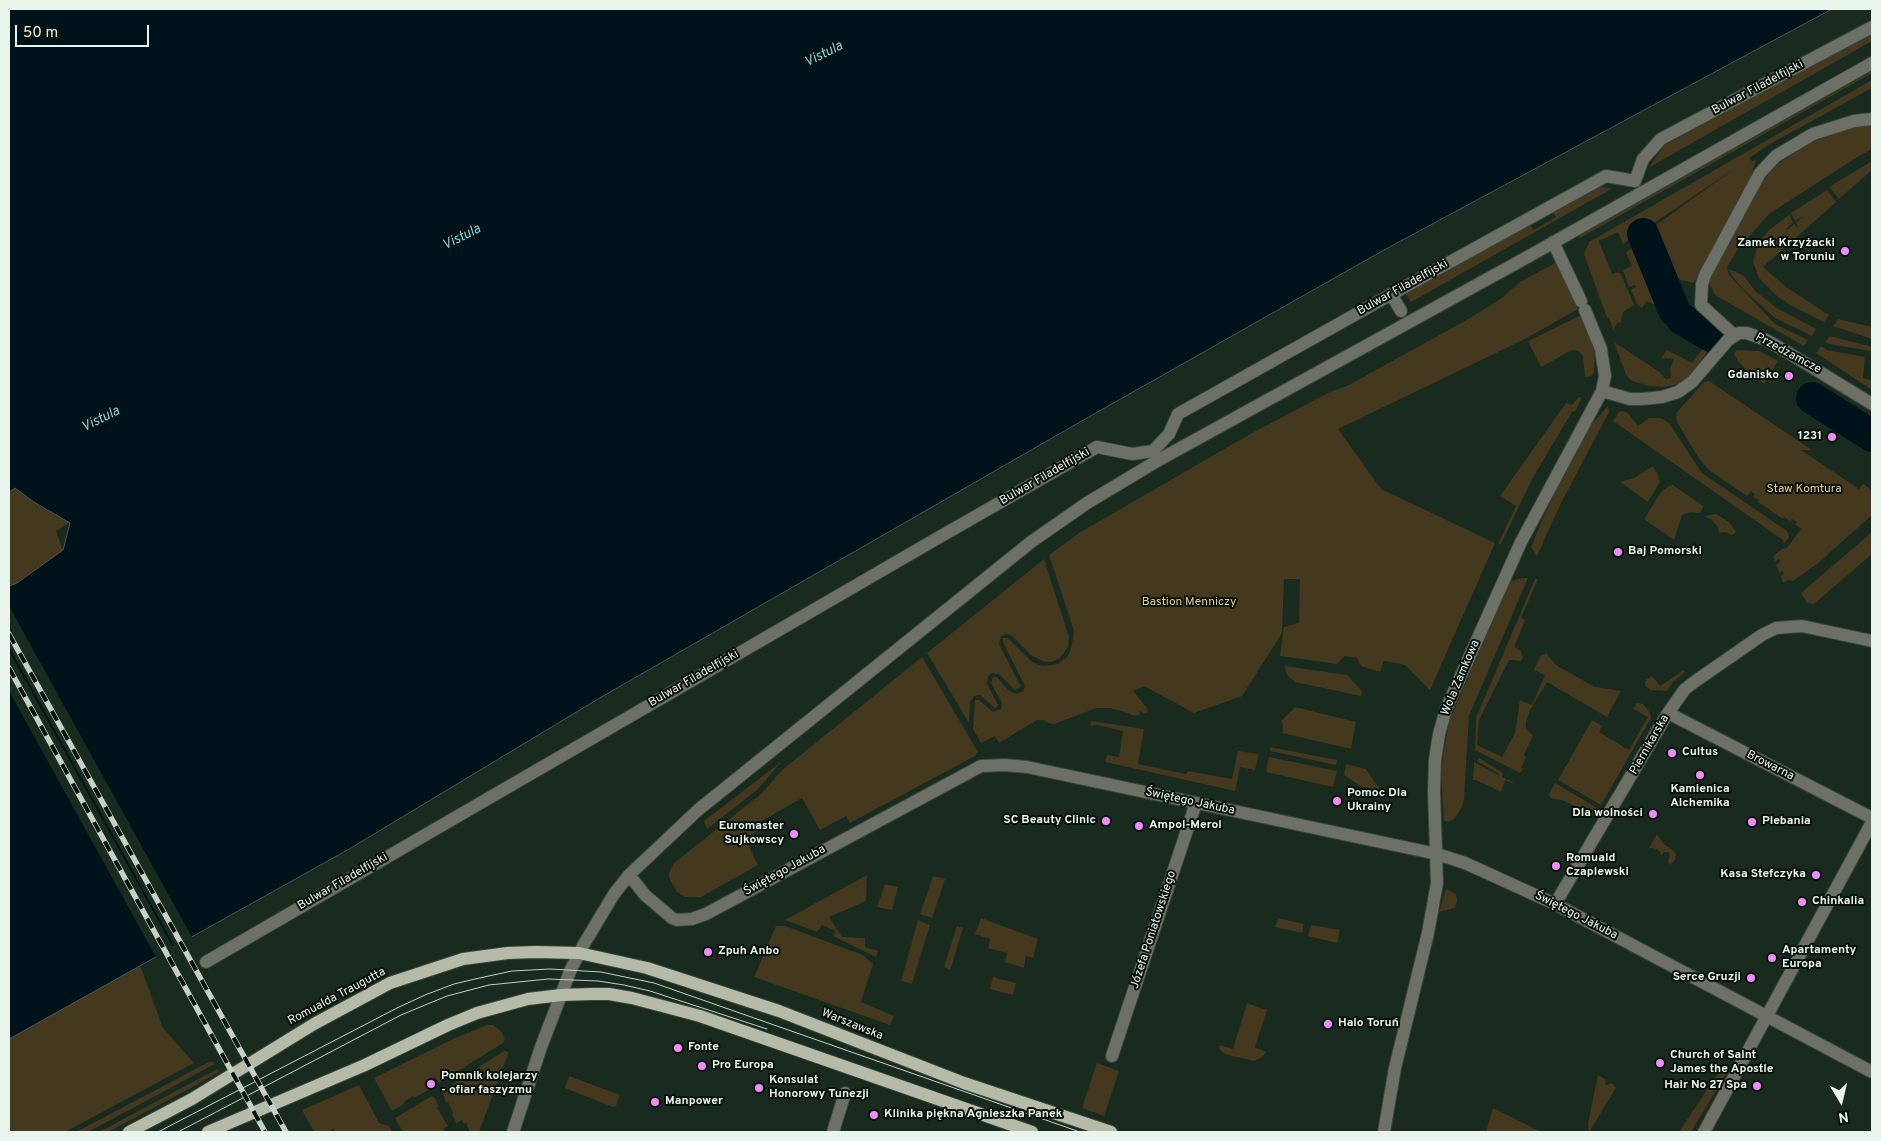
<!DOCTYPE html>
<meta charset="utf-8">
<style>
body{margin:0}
#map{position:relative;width:1881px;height:1141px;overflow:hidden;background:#192a1e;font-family:Overpass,sans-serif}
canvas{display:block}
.frame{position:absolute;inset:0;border:10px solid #e9f4ec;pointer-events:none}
.north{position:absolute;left:1816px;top:1076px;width:50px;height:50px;-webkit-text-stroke:4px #09110b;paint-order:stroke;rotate:171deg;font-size:14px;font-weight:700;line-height:20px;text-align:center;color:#e9f4ec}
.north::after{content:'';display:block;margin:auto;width:18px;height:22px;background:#e9f4ec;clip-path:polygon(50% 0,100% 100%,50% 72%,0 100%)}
.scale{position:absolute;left:15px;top:25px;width:134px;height:22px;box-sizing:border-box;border:2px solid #e9f4ec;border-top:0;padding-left:6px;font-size:15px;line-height:18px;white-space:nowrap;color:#e9f4ec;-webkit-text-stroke:4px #09110b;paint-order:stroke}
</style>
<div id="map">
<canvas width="1881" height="1141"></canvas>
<div class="frame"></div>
<div class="north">N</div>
<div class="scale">50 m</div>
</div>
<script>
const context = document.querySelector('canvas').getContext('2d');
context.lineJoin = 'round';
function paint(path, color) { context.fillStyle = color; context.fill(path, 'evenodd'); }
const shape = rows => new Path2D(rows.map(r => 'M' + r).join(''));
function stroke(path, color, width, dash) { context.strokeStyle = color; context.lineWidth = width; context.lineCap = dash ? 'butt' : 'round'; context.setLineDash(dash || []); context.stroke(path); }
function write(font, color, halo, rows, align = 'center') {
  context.font = font + ' Overpass,sans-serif'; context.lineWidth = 4; context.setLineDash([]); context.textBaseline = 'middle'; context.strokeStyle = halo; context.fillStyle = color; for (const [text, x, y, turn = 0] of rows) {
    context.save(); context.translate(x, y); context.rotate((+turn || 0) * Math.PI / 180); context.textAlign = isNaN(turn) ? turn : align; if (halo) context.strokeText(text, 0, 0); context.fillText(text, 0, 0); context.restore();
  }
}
paint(shape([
 [1872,34,1872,41,1648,168,1665,145],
 [1872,71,1872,73,1580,238,1579,236],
 [1872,80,1872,88,1770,144,1749,158,1752,161,1756,160,1749,183,1696,280,1693,283,1674,278,1668,271,1652,228,1734,169,1623,244,1618,232,1599,241,1612,274,1620,272,1634,305,1623,312,1621,323,1618,322,1613,330,1609,318,1607,318,1584,254,1589,242],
 [1872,122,1872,149,1859,156,1769,214,1738,249,1727,267,1729,275,1775,324,1808,340,1804,346,1715,295,1709,283,1715,265,1765,177,1775,166,1808,144,1839,131],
 [1872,161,1872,170,1839,199,1829,187],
 [1597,187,1613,188,1411,302,1406,294,1530,225,1534,230,1556,217,1553,212],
 [1827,190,1836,202,1763,267,1786,287,1829,315,1824,322,1790,305,1778,297,1759,278,1753,262,1758,244,1769,230,1789,215,1793,222,1786,229,1787,230,1794,224,1799,228,1796,223,1803,216,1795,221,1791,213],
 [1642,240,1647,256,1669,312,1647,301,1642,308,1637,304,1631,290,1636,287,1635,285,1629,287,1623,270,1632,266,1626,252],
 [1557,262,1580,308,1523,340,1338,429,1381,489,1495,543,1430,690,1405,665,1395,663,1384,661,1380,672,1361,666,1357,658,1345,656,1337,664,1280,656,1284,627,1299,623,1300,579,1284,579,1282,633,1242,696,1194,713,1144,686,1133,691,1147,708,1148,712,1145,714,1140,711,1139,715,1134,716,1128,713,1110,708,1097,708,1054,724,1048,723,1044,720,1037,720,999,743,995,736,981,743,973,729,975,700,979,700,993,712,1001,709,1002,703,991,683,993,677,997,677,1008,690,1016,694,1023,691,1025,686,1003,642,1003,638,1008,638,1031,661,1042,666,1058,664,1068,656,1071,649,1074,631,1049,555,1079,533,1252,433,1330,392,1349,385,1470,318,1502,298,1520,282],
 [1729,269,1744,276,1755,291,1777,308,1816,329,1812,336,1775,318,1744,290,1732,276],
 [1583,314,1592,339,1595,356,1594,372,1591,376,1585,377,1583,356,1579,351,1572,350,1541,367,1528,341],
 [1671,317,1695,318,1709,321,1717,329,1717,336,1691,376,1682,383,1663,387,1649,386,1632,381,1626,375,1614,342,1658,371,1666,379,1671,378,1670,369,1674,359,1661,358,1667,350,1692,363,1704,347,1675,328,1669,320],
 [1838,319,1872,327,1872,339,1833,326],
 [1830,336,1872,347,1872,351,1829,344,1825,342],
 [1821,346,1827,350,1865,357,1863,378,1872,381,1872,390,1816,353],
 [1737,350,1759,351,1778,361,1764,384,1749,373,1738,361,1734,354],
 [1709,381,1812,450,1801,450,1859,489,1863,484,1872,490,1872,515,1817,564,1793,581,1788,580,1783,583,1781,576,1784,574,1783,571,1779,572,1776,565,1780,562,1779,559,1775,561,1773,556,1782,549,1787,548,1801,529,1795,524,1797,522,1792,519,1790,521,1784,517,1783,519,1758,502,1759,500,1753,497,1755,494,1751,491,1747,496,1709,470,1700,460,1678,424,1676,416,1677,412,1704,382],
 [1579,397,1582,398,1575,411,1572,412,1532,479,1501,544,1498,544,1516,506,1500,496,1566,403,1572,405],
 [1608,406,1609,412,1560,505,1537,556,1531,547,1546,511,1587,429],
 [1622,411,1628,413,1638,426,1649,418,1661,418,1669,423,1702,473,1787,531,1789,537,1784,543,1783,540,1613,421,1619,412],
 [1653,466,1658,475,1660,482,1648,502,1620,482,1634,478],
 [1673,485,1703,506,1701,512,1698,513,1691,512,1682,515,1674,540,1644,519,1661,492,1669,486],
 [15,487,34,502,70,522,56,531,63,550,17,583,9,586,9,492],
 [1716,514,1729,522,1736,532,1732,535,1725,532,1719,533,1718,527,1711,519,1704,516],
 [1872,532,1872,554,1814,604,1807,603,1801,593],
 [1044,559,1069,637,1068,647,1060,658,1052,662,1045,662,1032,656,1012,636,1007,634,1001,636,999,644,1021,687,1015,690,999,674,991,673,988,677,987,684,998,705,995,708,980,695,974,696,970,702,969,723,927,653],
 [1522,578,1528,578,1469,716,1464,799,1462,807,1455,818,1449,822,1444,821,1441,773,1444,748,1450,719,1508,586,1511,581],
 [1535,579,1538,579,1521,618,1525,620,1514,647,1521,651,1523,658,1521,661,1509,660,1479,720,1477,745,1502,757,1515,733,1520,700,1532,705,1545,675,1534,670,1540,656,1546,653,1556,665,1595,687,1621,691,1607,717,1547,682,1530,710,1526,723,1526,729,1533,735,1524,755,1526,758,1521,767,1523,769,1520,773,1475,750,1476,718],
 [922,657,978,752,975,756,850,823,846,816,820,830,802,798,760,822,763,828,745,838,758,865,701,897,685,897,677,892,669,878,669,873,674,863,761,794,782,770],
 [1285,666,1347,675,1362,691,1361,696,1295,682,1287,675],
 [1684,670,1685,672,1673,682,1667,691,1651,690,1645,686,1646,680,1652,676,1660,686],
 [1637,703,1643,704,1650,713,1651,718,1601,805,1558,780,1592,720,1602,726,1599,732,1629,750,1648,717,1633,709],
 [1295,707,1356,722,1351,749,1282,733,1283,724,1281,721],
 [1091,721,1144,729,1138,764,1186,774,1188,771,1232,779,1238,751,1259,754,1255,770,1240,767,1235,791,1105,762,1107,755,1119,757,1123,731,1097,725,1090,726],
 [1270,747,1337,760,1336,765,1270,751],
 [1269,757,1337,771,1333,787,1266,772],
 [1479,758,1503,773,1502,777,1513,782,1512,783,1505,780,1501,792,1476,780,1473,780,1474,762,1498,775,1498,773,1477,761],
 [781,762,757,790,707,829,704,821],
 [1346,764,1366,769,1380,790,1362,787,1344,775],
 [1555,783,1599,809,1595,816,1562,800,1553,799,1550,797,1549,794],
 [1657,834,1664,844,1674,851,1676,855,1675,860,1670,865,1668,861,1670,855,1669,852,1664,852,1661,856,1660,852,1658,850,1654,848,1649,848],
 [867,875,866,901,829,917,842,937,865,938,865,947,878,951,876,957,833,936,836,931,822,925,817,932,785,920],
 [933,876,945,879,932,918,920,914],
 [885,884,898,887,892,910,877,907],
 [1446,889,1456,894,1457,901,1455,908,1439,912],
 [981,918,1038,939,1033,958,1026,956,1024,968,1005,962,1007,953,988,948,990,939,975,934],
 [1278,918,1304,924,1302,933,1275,927],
 [918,920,930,925,912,984,901,981],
 [1311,925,1340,930,1337,943,1308,936],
 [776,926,785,926,863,955,873,964,861,1002,894,1016,890,1025,754,977],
 [957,926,963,928,950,970,944,967],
 [140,965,163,1028,194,1063,65,1132,9,1132,9,1039],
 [993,977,1016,983,1013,995,990,989],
 [1247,1003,1267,1010,1255,1047,1266,1052,1261,1058,1254,1061,1224,1054,1219,1048,1220,1045,1233,1049],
 [487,1025,493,1025,501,1031,505,1039,503,1043,439,1083,435,1077,425,1083,428,1090,414,1098,413,1096,404,1102,404,1104,392,1111,374,1078,455,1038],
 [504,1051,508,1052,508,1054,479,1132,470,1132,466,1123,464,1124,462,1120,456,1123,452,1114,453,1113,448,1102,446,1103,442,1091],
 [209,1062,213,1062,215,1064,88,1132,76,1132],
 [1097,1063,1119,1071,1104,1116,1082,1108],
 [1722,1067,1728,1071,1691,1132,1679,1132],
 [217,1069,219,1072,189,1089,108,1132,99,1132],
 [1598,1075,1605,1079,1606,1085,1612,1083,1616,1088,1589,1132,1588,1123],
 [569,1076,620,1095,616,1106,613,1107,565,1088],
 [359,1085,379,1123,389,1126,392,1132,335,1132,333,1129,328,1132,314,1132,302,1110],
 [432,1096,435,1098,439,1107,437,1108,448,1126,443,1129,444,1132,403,1132,395,1118],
 [1493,1108,1541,1132,1486,1132]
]), '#44381e');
const water = shape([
 [9,9,1832,9,1384,250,1080,422,598,699,351,848,9,1039,9,586,17,583,63,550,70,523,34,502,15,488,9,492,9,9]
]);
paint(water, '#00121a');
stroke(water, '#465659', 1);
paint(shape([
 [9,606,193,939,176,949,9,647],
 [9,651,174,949,157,959,9,691]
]), '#192a1e');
stroke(shape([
 [1643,234,1674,310],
 [1682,319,1711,336],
 [1812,398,1872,436]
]), '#00121a', 32);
const minor = shape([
 [1553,242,1581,301],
 [1391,294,1401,311],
 [1734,335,1701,305,1702,284,1705,275,1760,173,1776,156,1813,134,1854,121,1872,119],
 [1602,391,1630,399,1642,399,1662,397,1678,392,1692,382,1728,340,1739,333,1747,333,1766,340,1787,352,1872,404],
 [1668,713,1872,818],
 [629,875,645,895,672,918,677,920,692,919,706,914,981,766,1005,765,1027,767,1437,854,1465,863,1555,904,1872,1072],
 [1555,904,1668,713,1685,689,1697,680,1762,635,1776,628,1802,626,1872,641],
 [206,962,943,535,1097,447,1132,454,1153,451,1169,434,1178,414,1383,299,1606,176,1635,181,1643,159,1661,139,1872,27],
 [1112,1056,1196,803],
 [513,1132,541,1047,571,969,584,944,614,894,629,875,698,810,1031,542,1087,503,1157,461,1531,255,1872,63],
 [833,1132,845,1093],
 [1384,1132,1395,1068,1428,933,1437,883,1434,791,1435,760,1439,734,1446,709,1521,542,1602,391,1605,376,1601,349,1585,310],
 [1704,1132,1872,822]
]);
const major = shape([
 [129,1132,192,1099,314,1024,390,983,463,959,508,953,535,952,579,953,647,968,779,1011,964,1083,1111,1132],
 [208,1132,365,1065,448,1025,477,1013,528,999,561,995,591,994,609,994,632,998,700,1016,1032,1132]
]);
stroke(minor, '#36463b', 14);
stroke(major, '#36463b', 14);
stroke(minor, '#6d7067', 12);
stroke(major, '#b5bba8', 12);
stroke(shape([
 [158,1132,397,1008,425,995,454,984,475,979,512,971,550,969,601,972,654,983,1080,1132],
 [178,1132,401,1015,447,996,489,985,548,979,598,981,624,985,650,991,767,1029]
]), '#c5d1c8', 1);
const rail = shape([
 [9,634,286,1132],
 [9,668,265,1132]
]);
stroke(rail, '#c5d1c8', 5.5);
stroke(rail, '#09110b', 4, [11]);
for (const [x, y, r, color] of [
 [1845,251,5,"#ee8cf8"],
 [1789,376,5,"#ee8cf8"],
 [1832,437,5,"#ee8cf8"],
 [1618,552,5,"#ee8cf8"],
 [1672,753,5,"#ee8cf8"],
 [1700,775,5,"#ee8cf8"],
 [1337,801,5,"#ee8cf8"],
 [1653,814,5,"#ee8cf8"],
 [1106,821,5,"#ee8cf8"],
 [1752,822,5,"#ee8cf8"],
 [1139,826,5,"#ee8cf8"],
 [794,834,5,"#ee8cf8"],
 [1556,866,5,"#ee8cf8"],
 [1816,875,5,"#ee8cf8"],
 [1802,902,5,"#ee8cf8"],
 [708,952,5,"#ee8cf8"],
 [1772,958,5,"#ee8cf8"],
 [1751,978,5,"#ee8cf8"],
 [1328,1024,5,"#ee8cf8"],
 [678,1048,5,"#ee8cf8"],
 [1660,1063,5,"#ee8cf8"],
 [702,1066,5,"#ee8cf8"],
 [431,1084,5,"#ee8cf8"],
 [1757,1086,5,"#ee8cf8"],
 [759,1088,5,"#ee8cf8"],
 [655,1102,5,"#ee8cf8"],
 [874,1115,5,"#ee8cf8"]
]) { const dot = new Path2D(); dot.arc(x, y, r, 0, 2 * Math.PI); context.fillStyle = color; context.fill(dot); stroke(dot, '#09110b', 2); }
write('12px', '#e9f4ec', '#09110b', [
 ["Bulwar Filadelfijski",1758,88,-28],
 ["Bulwar Filadelfijski",1403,288,-29],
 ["Przedzamcze",1788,354,28],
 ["Bulwar Filadelfijski",1045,477,-30],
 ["Wola Zamkowa",1461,678,-67],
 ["Bulwar Filadelfijski",694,679,-30],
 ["Piernikarska",1650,745,-60],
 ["Browarna",1770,766,27],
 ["Świętego Jakuba",1190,802,12],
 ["Świętego Jakuba",785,871,-29],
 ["Bulwar Filadelfijski",343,882,-30],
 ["Świętego Jakuba",1576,916,27],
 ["Józefa Poniatowskiego",1154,930,-72],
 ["Romualda Traugutta",337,997,-28],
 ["Warszawska",852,1025,22]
]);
write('bold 12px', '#e9f4ec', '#09110b', [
 ["Zamek Krzyżacki",1835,244,"right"],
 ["w Toruniu",1835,258,"right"],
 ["Gdanisko",1779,376,"right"],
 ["1231",1822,437,"right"],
 ["Baj Pomorski",1628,552],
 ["Cultus",1682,753],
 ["Kamienica",1700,790,"center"],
 ["Alchemika",1700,804,"center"],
 ["Pomoc Dla",1347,794],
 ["Ukrainy",1347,808],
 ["Dla wolności",1643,814,"right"],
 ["SC Beauty Clinic",1096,821,"right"],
 ["Plebania",1762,822],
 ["Ampol-Merol",1149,826],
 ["Euromaster",784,827,"right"],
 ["Sujkowscy",784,841,"right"],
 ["Romuald",1566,859],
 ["Czaplewski",1566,873],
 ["Kasa Stefczyka",1806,875,"right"],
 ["Chinkalia",1812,902],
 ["Apartamenty",1782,951],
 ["Europa",1782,965],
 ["Zpuh Anbo",718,952],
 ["Serce Gruzji",1741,978,"right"],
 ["Halo Toruń",1338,1024],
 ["Fonte",688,1048],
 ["Church of Saint",1670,1056],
 ["James the Apostle",1670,1070],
 ["Pro Europa",712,1066],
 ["Pomnik kolejarzy",441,1077],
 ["- ofiar faszyzmu",441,1091],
 ["Konsulat",769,1081],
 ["Honorowy Tunezji",769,1095],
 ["Hair No 27 Spa",1747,1086,"right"],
 ["Manpower",665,1102],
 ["Klinika piękna Agnieszka Panek",884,1115]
], 'left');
write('12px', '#ebcd8c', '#09110b', [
 ["Staw Komtura",1804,490],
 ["Bastion Menniczy",1189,603]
]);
write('italic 14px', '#7fd2ee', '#09110b', [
 ["Vistula",824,55,-27],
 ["Vistula",462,238,-27],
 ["Vistula",101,420,-27]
]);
</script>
